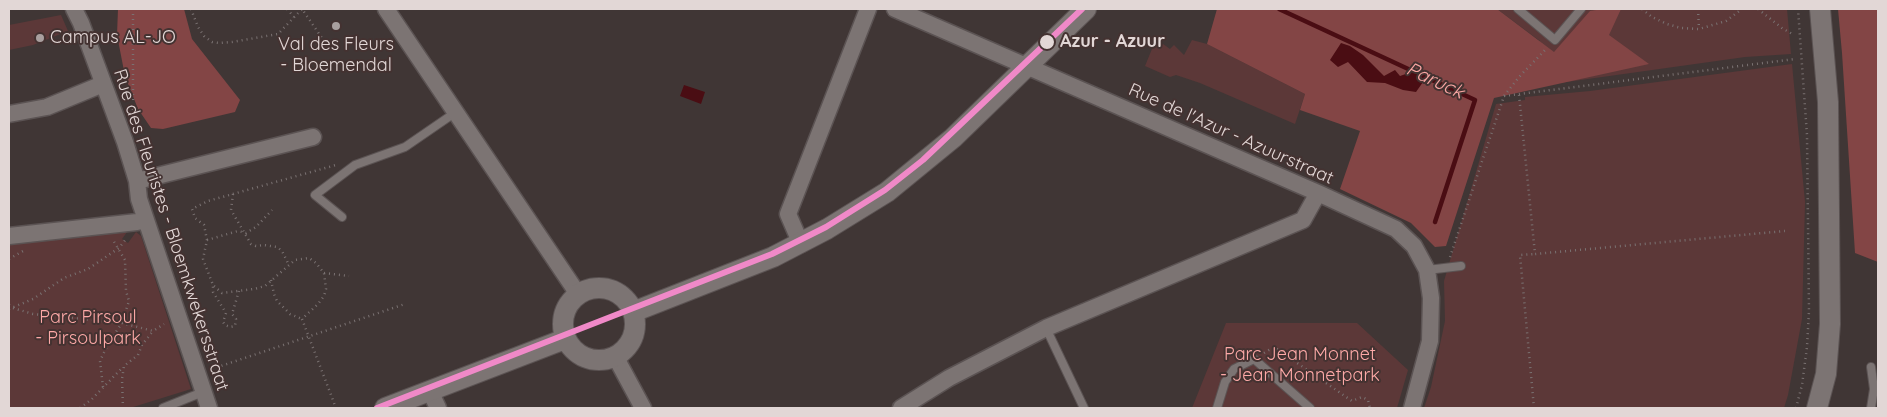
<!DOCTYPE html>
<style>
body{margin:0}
#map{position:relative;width:1887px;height:417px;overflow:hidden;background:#403635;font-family:Quicksand,sans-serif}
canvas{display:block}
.frame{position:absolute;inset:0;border:10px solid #e2d7d6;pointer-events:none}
</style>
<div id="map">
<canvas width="1887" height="417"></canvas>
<div class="frame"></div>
</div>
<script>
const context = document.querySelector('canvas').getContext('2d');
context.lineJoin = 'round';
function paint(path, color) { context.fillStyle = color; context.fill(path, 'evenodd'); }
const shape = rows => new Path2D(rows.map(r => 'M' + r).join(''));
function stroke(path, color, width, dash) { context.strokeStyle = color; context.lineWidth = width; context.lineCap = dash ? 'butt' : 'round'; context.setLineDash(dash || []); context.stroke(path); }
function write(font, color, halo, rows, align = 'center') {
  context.font = font + ' Quicksand,sans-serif'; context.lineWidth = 4; context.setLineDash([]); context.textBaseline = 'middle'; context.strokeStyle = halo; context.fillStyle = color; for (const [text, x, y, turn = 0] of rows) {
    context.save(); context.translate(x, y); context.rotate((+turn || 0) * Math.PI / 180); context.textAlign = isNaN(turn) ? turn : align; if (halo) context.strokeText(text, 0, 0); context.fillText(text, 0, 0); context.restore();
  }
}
paint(shape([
 [1497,9,1787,9,1791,54,1745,57,1495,92,1540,41],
 [61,15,68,31,33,45,9,50,9,25],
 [1192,40,1207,44,1305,94,1295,124,1200,83,1176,75,1170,77,1145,66,1154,44,1159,48,1163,44,1170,49,1174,45,1184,55],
 [1792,64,1805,202,1802,319,1788,395,1784,408,1424,408,1431,387,1445,321,1444,281,1496,104,1525,100,1525,97,1590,91],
 [126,230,127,232,122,239,128,243,136,232,141,236,191,389,130,408,9,408,9,242],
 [1226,323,1357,323,1408,370,1397,408,1192,408]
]), '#5c3838');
paint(shape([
 [118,9,184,9,192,39,240,100,235,112,163,129,151,128,138,109,125,76,117,35],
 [1217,9,1497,9,1554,52,1590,11,1602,9,1621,9,1609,35,1649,64,1494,98,1446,246,1435,247,1411,223,1340,189,1360,131,1300,110,1305,94,1207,44],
 [1838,9,1878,9,1878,262,1855,253,1842,53]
]), '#834545');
paint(shape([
 [1341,43,1350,46,1363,55,1384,76,1395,70,1400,76,1414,71,1423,82,1416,92,1403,90,1385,83,1367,82,1348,62,1338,67,1330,60],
 [684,85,705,92,701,104,680,96]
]), '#4a0d13');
stroke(shape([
 [1279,9,1475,100,1435,222]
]), '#4a0d13', 4.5);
const service = shape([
 [1518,9,1555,40,1581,9],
 [342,217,315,195,355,165,405,147,456,112],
 [1427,270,1461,266],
 [1046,328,1084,408],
 [163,408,203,392],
 [1217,408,1225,382,1234,369,1254,359,1310,408],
 [1871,408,1874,389,1871,367]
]);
const minor = shape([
 [74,9,81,23,125,142,137,181,139,199,209,408],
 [386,9,578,294],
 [895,9,1318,193,1396,229,1414,246,1427,270,1431,298,1430,341,1412,408],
 [9,114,47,107,103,84],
 [137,181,313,137],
 [9,236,137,222,146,220],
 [801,244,788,214,868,9],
 [615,356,643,408],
 [430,391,438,408],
 [901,408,949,378,1046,328,1303,220,1318,193]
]);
const tertiary = shape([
 '563 324a36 36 0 1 1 72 0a36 36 0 1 1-72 0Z',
 [633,312,773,257,827,229,887,192,953,138,1086,9],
 [385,408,565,339],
 [1817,408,1826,374,1830,324,1828,102,1820,9]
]);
stroke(service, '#5b5353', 10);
stroke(minor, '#5b5353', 19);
stroke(tertiary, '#5b5353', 22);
stroke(shape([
 [191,9,198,27,204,36,212,42,219,43,232,42,278,34,302,9,322,38,315,48],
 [287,9,294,17],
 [1642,9,1652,17,1667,24,1681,28,1699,29,1726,21,1742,9],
 [1698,9,1699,29],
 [1758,9,1782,28,1794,35],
 [1519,95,1535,254,1785,231],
 [1504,96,1795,59],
 [133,115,133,9],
 [233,194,231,210,251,244,256,246,264,245,277,247,282,251,289,265],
 [207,240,238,231,246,233,256,227,272,210],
 [1450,257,1504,96,1519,77,1547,48],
 [9,259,23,251],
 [324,273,349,276],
 [271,280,274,294,277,301,290,314,302,319],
 [214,286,222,293,254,289,265,286,295,260,309,258,316,263,324,273,326,289,324,296,318,304,302,319],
 [239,291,232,314,236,319,235,326,230,327,225,325,223,322,226,313,213,292,213,285,203,259,207,240,204,225,195,218,192,209,208,201,336,165],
 [9,305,13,308,33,314,122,323,153,331,164,324],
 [9,309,33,299,64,278,88,269,119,248,126,239],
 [302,319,336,408],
 [1264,353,1274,347,1352,401,1362,397,1368,400,1370,408],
 [212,369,405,304],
 [103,387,100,361,109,342,122,323,129,301,126,291,125,260,113,240],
 [80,408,92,399,123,367],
 [123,408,122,379,124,366,138,355,142,345,153,331],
 [1534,408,1520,255,1535,254],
 [1796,408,1802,385,1807,347,1809,311,1807,135,1798,9]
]), '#7a7272', 2.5, [1, 4]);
stroke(service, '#7c7473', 8);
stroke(minor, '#7c7473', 16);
stroke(tertiary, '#7c7473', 20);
stroke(shape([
 [377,408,772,254,826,227,885,190,923,160,1082,9]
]), '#f089c8', 6);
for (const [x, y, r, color] of [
 [336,26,5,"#a99f9e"],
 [40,38,5,"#a99f9e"],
 [1047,42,8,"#e2d7d6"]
]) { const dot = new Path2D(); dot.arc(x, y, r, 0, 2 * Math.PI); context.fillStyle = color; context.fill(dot); stroke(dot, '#443231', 2); }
write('18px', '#e2d7d6', '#443231', [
 ["Campus AL-JO",50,38],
 ["Val des Fleurs",336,45,"center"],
 ["- Bloemendal",336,66,"center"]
], 'left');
write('bold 18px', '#e2d7d6', '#443231', [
 ["Azur - Azuur",1060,42]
], 'left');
write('18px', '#e2d7d6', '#443231', [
 ["Rue de l'Azur - Azuurstraat",1231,134,24],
 ["Rue des Fleuristes - Bloemkwekersstraat",171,230,72]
]);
write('18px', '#fea9a7', '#443231', [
 ["Parc Pirsoul",88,318],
 ["- Pirsoulpark",88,339],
 ["Parc Jean Monnet",1300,355],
 ["- Jean Monnetpark",1300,376]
]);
write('italic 19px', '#fba7a4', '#443231', [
 ["Paruck",1435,81,25]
]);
</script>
